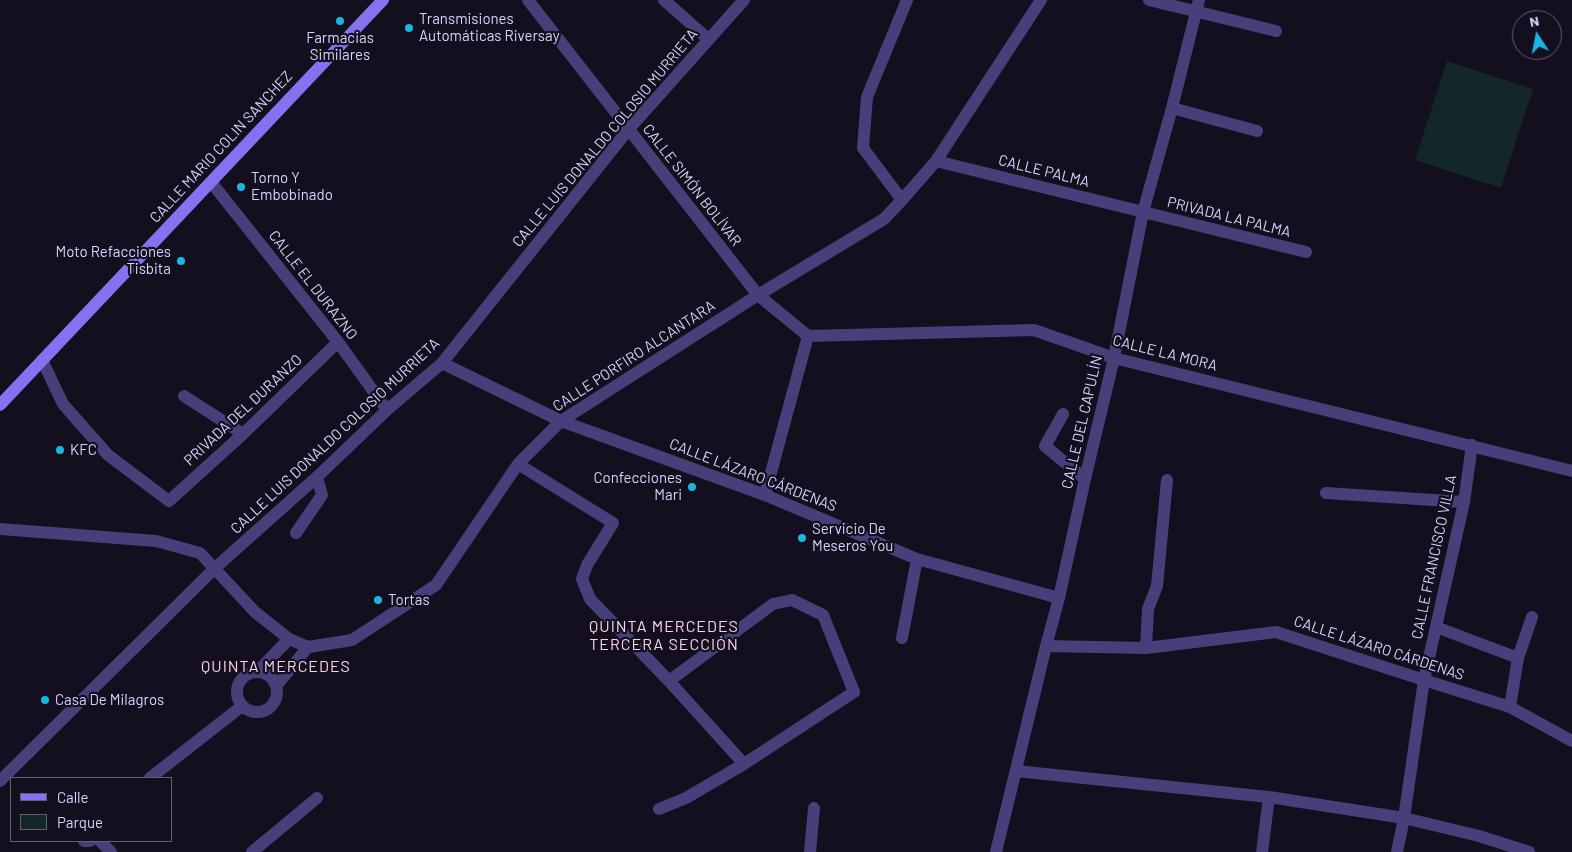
<!DOCTYPE html>
<meta charset="utf-8">
<style>
body{margin:0}
#map{position:relative;width:1572px;height:852px;overflow:hidden;background:#130f1f;font-family:Barlow,sans-serif}
canvas{display:block}
.legend{position:absolute;left:10px;top:777px;width:162px;height:65px;box-sizing:border-box;background:#130f1f;border:1px solid #635d77;margin:0;padding:6px 9px;list-style:none;font-size:15px;color:#dad1fa}
.legend li{display:flex;align-items:center;gap:10px;height:25px}
.legend b{width:25px;border:1px solid #635d77}
.north{position:absolute;left:1512px;top:10px;width:50px;height:50px;box-sizing:border-box;background:#130f1f;border:1px solid #635d77;border-radius:50%;rotate:349deg;font-size:14px;font-weight:700;line-height:20px;text-align:center;color:#dad1fa}
.north::after{content:'';display:block;margin:auto;width:18px;height:22px;background:#19b7df;clip-path:polygon(50% 0,100% 100%,50% 72%,0 100%)}
</style>
<div id="map">
<canvas width="1572" height="852"></canvas>
<ul class="legend">
<li><b style="height:6px;background:#8373f0"></b>Calle</li>
<li><b style="height:14px;background:#132628"></b>Parque</li>
</ul>
<div class="north">N</div>
</div>
<script>
const context = document.querySelector('canvas').getContext('2d');
context.lineJoin = 'round';
function paint(path, color) { context.fillStyle = color; context.fill(path, 'evenodd'); }
const shape = rows => new Path2D(rows.map(r => 'M' + r).join(''));
function stroke(path, color, width, dash) { context.strokeStyle = color; context.lineWidth = width; context.lineCap = dash ? 'butt' : 'round'; context.setLineDash(dash || []); context.stroke(path); }
function write(font, color, halo, rows, align = 'center') {
  context.font = font + ' Barlow,sans-serif'; context.lineWidth = 4.5; context.setLineDash([]); context.textBaseline = 'middle'; context.strokeStyle = halo; context.fillStyle = color; for (const [text, x, y, turn = 0] of rows) {
    context.save(); context.translate(x, y); context.rotate((+turn || 0) * Math.PI / 180); context.textAlign = isNaN(turn) ? turn : align; if (halo) context.strokeText(text, 0, 0); context.fillText(text, 0, 0); context.restore();
  }
}
paint(shape([
 [1447,61,1533,89,1501,188,1415,160]
]), '#132628');
stroke(shape([
 [528,0,758,295,808,336,1034,330,1114,358,1572,471],
 [664,0,708,39],
 [1149,0,1276,31],
 [1172,108,1257,131],
 [936,161,1306,252],
 [211,182,338,342,387,410],
 [902,200,863,148,867,97,907,0],
 [42,360,63,404,108,455,169,501,243,434,338,342],
 [442,363,561,421,765,495,917,559,1059,598],
 [184,396,243,434],
 [1063,414,1045,446,1085,479],
 [518,464,613,523,587,565,582,579,590,599,669,681,744,764],
 [1326,493,1464,502],
 [765,495,808,336],
 [0,529,156,541,200,553,255,612,289,639,308,647,352,640,436,585,518,464,561,421,758,295,884,219,902,200,936,161,1041,0],
 [296,533,322,495,317,477],
 [1436,627,1518,658],
 [902,638,917,559],
 [1046,646,1146,648,1276,632,1424,680,1510,707,1572,741],
 [1146,648,1148,609,1157,586,1167,480],
 [258,671,289,639],
 '237 692a20 20 0 1 1 40 0a20 20 0 1 1-40 0Z',
 [277,685,308,647],
 [1510,707,1518,658,1532,617],
 [1016,771,1269,797,1404,818,1479,836,1529,852],
 [150,778,242,706],
 [0,781,215,568,317,477,387,410,442,363,628,130,744,0],
 [659,809,686,798,744,764,854,692,823,615,792,600,773,604,669,681],
 [84,841,90,841],
 [100,841,111,852],
 [252,852,317,798],
 [810,852,814,808],
 [996,852,1046,646,1059,598,1085,479,1114,358,1143,212,1172,108,1199,0],
 [1262,852,1269,797],
 [1397,852,1404,818,1424,680,1464,502,1472,445]
]), '#473f79', 12);
stroke(shape([
 [0,405,383,0]
]), '#8373f0', 12);
for (const [x, y, r, color] of [
 [340,21,5,"#19b7df"],
 [409,28,5,"#19b7df"],
 [241,187,5,"#19b7df"],
 [181,261,5,"#19b7df"],
 [60,450,5,"#19b7df"],
 [692,487,5,"#19b7df"],
 [802,538,5,"#19b7df"],
 [378,600,5,"#19b7df"],
 [45,700,5,"#19b7df"]
]) { const dot = new Path2D(); dot.arc(x, y, r, 0, 2 * Math.PI); context.fillStyle = color; context.fill(dot); stroke(dot, '#130f1f', 2); }
write('15px', '#dad1fa', '#130f1f', [
 ["Transmisiones",419,19],
 ["Automáticas Riversay",419,36],
 ["Farmacias",340,38,"center"],
 ["Similares",340,55,"center"],
 ["Torno Y",251,178],
 ["Embobinado",251,195],
 ["Moto Refacciones",171,252,"right"],
 ["Tisbita",171,269,"right"],
 ["KFC",70,450],
 ["Confecciones",682,478,"right"],
 ["Mari",682,495,"right"],
 ["Servicio De",812,529],
 ["Meseros You",812,546],
 ["Tortas",388,600],
 ["Casa De Milagros",55,700]
], 'left');
write('15px', '#dad1fa', '#130f1f', [
 ["CALLE LUIS DONALDO COLOSIO MURRIETA",605,138,-50],
 ["CALLE MARIO COLIN SANCHEZ",221,147,-47],
 ["CALLE PALMA",1044,171,14],
 ["CALLE SIMÓN BOLÍVAR",692,185,52],
 ["PRIVADA LA PALMA",1229,217,14],
 ["CALLE EL DURAZNO",313,285,52],
 ["CALLE LA MORA",1165,353,14],
 ["CALLE PORFIRO ALCANTARA",634,356,-33],
 ["PRIVADA DEL DURANZO",243,410,-43],
 ["CALLE DEL CAPULÍN",1082,422,-77],
 ["CALLE LUIS DONALDO COLOSIO MURRIETA",335,436,-43],
 ["CALLE LÁZARO CÁRDENAS",753,475,21],
 ["CALLE FRANCISCO VILLA",1434,557,-78],
 ["CALLE LÁZARO CÁRDENAS",1379,648,18]
]);
context.letterSpacing = '1px';
write('16px', '#fad3e8', '#130f1f', [
 ["QUINTA MERCEDES",664,627],
 ["TERCERA SECCIÓN",664,645],
 ["QUINTA MERCEDES",276,667]
]);
context.letterSpacing = '0px';
</script>
